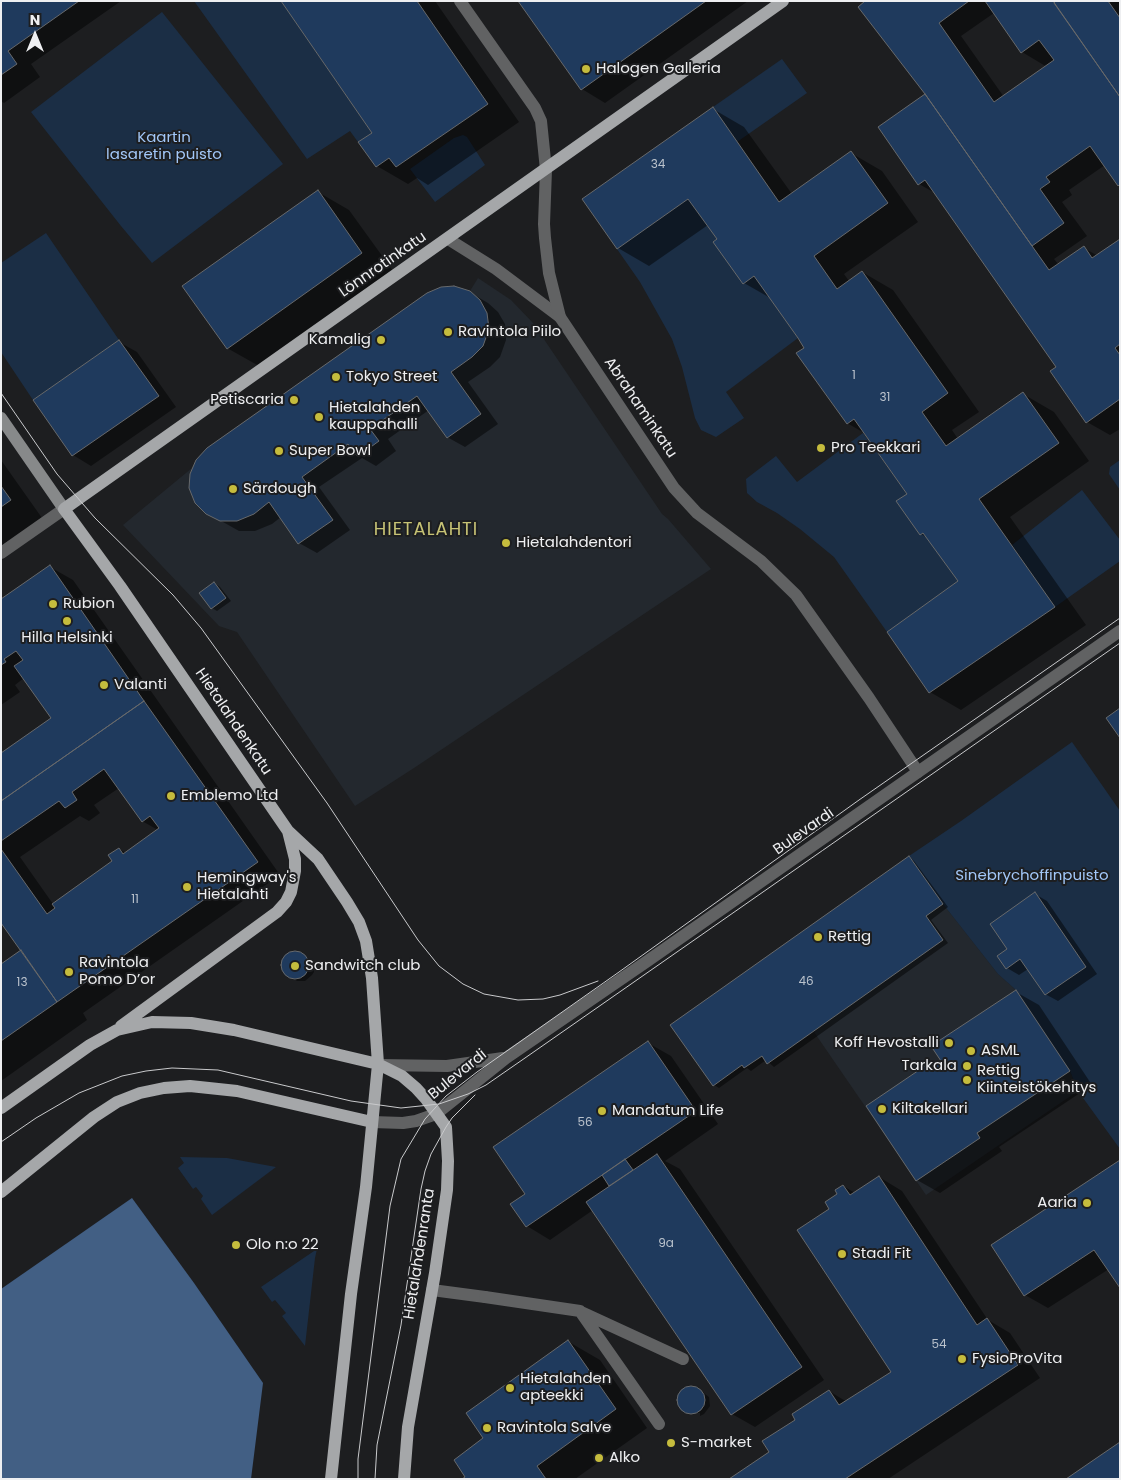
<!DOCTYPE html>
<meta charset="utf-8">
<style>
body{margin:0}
#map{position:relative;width:1121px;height:1480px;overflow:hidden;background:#1d1e20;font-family:Poppins,sans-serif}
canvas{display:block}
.frame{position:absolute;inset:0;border:2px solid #eeeff1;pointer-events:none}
.north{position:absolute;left:10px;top:10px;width:50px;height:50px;-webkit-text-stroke:4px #1d1e20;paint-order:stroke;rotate:0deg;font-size:14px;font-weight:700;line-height:20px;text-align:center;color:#eeeff1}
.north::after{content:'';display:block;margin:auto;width:18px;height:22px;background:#eeeff1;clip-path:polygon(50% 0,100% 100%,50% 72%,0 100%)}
</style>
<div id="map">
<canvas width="1121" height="1480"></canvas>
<div class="frame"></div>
<div class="north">N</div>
</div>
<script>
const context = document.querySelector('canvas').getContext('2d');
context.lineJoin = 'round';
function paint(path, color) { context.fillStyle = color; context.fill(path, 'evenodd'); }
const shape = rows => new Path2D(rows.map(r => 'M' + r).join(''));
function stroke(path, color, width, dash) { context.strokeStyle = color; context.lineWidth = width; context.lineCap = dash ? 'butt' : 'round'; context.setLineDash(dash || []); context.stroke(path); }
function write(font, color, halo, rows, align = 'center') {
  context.font = font + ' Poppins,sans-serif'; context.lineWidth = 4; context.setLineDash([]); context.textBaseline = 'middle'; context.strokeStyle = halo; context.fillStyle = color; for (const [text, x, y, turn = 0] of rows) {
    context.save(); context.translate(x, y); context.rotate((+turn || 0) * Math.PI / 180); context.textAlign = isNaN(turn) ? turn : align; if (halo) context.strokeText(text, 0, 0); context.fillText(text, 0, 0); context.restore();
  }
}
paint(shape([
 [478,278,511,300,533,323,662,514,668,519,711,569,414,768,355,806,237,632,219,626,123,525,192,468,196,460,207,448,427,293,441,287,454,286,470,291],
 [909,856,943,904,998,974,1016,990,1070,1071,1078,1091,926,1195,814,1032,767,1064,761,1057,744,1068,741,1065,713,1086,670,1025]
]), '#23282e');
paint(shape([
 [194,1,281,1,372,133,358,142,350,131,307,159],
 [162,12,283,164,152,263,121,226,31,112],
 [782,59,807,93,737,142,713,107],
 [463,135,467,137,485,165,435,202,410,169,454,138],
 [688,199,717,239,743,284,754,276,798,338,726,392,744,418,716,437,701,430,695,418,682,367,672,339,640,282,617,249],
 [46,233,119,340,33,400,1,352,1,263],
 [863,433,907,494,897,501,920,535,924,533,958,581,887,632,834,557,800,529,777,513,757,502,747,493,746,479,776,456,797,482],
 [1120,460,1120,490,1109,474,1110,467],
 [1082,490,1120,540,1120,561,1055,607,1012,545],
 [1072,742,1120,811,1120,1149,1078,1091,1070,1071,1016,990,998,974,943,904,909,856,961,821],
 [180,1157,227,1158,276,1167,212,1215,201,1199,203,1196,196,1187,193,1189,178,1168,184,1163],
 [317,1249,315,1258,305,1346,282,1316,286,1313,275,1300,272,1302,261,1287]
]), '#1b2e45');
paint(shape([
 [132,1198,194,1283,263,1383,251,1479,1,1479,1,1289]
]), '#425f84');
paint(shape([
 [1,1,121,1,31,64,40,77,4,103,1,101],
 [282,1,435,1,519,122,428,185,417,178,408,184,377,166,373,133],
 [520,1,748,1,605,103,582,89],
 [867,1,1120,1,1120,186,1105,165,1069,190,1072,195,1062,202,1087,236,1054,259,1059,265,1084,248,1098,256,1120,240,1120,429,1110,435,1087,422,1058,367,935,193,919,184,927,95],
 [994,13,1022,52,1047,67,1004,97,961,36],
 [713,109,744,127,792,194,851,153,882,171,918,222,844,274,849,281,862,272,893,290,979,412,952,430,958,439,1023,394,1054,412,1089,461,1010,517,1086,625,961,710,930,692,959,582,929,539,921,534,909,494,866,434,847,423,806,348,772,299,744,283,719,240,708,225,649,266,618,248],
 [318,192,349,210,393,271,259,366,227,348],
 [469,292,488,303,498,312,505,324,506,340,500,357,490,367,468,382,498,424,465,447,447,437,429,410,388,439,396,451,376,466,362,458,319,487,350,530,317,553,299,543,281,517,272,524,255,531,239,531,207,513],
 [119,342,137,352,176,407,91,466,73,455,35,400],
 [1,460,42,518,1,547],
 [50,567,73,580,280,875,83,1013,87,1020,1,1081,1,965,22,950,1,921,1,755,53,718,24,678,15,685,20,692,1,705,1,601],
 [119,788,142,821,158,830,126,853,119,849,114,861,53,904,20,857,80,816,89,821,100,813,94,805],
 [214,583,220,587,231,601,217,611,212,608],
 [909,857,914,861,948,907,931,920,948,943,774,1067,766,1060,751,1071,747,1068,719,1088,714,1085],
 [1035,894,1047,901,1097,974,1058,1001,1045,994,1028,969,1019,975,1007,968,1009,949],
 [292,953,300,954,313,963,314,972,312,975,305,981,297,981,284,971,284,960],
 [1016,992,1039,1005,1092,1085,999,1147,1002,1151,940,1193,917,1180,928,1066,932,1068,943,1061],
 [648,1043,671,1056,718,1124,665,1161,680,1169,824,1380,755,1427,732,1414,593,1210,550,1240,527,1226,527,1194],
 [1120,1162,1109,1269,1048,1308,1025,1295],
 [879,1177,902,1191,988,1320,1010,1333,1040,1378,888,1479,731,1479,771,1452,797,1420,829,1391,847,1402,893,1372,831,1209,843,1186,855,1193],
 [569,1342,600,1360,647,1428,575,1479,464,1479,466,1477,485,1438],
 [689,1387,697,1388,709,1397,710,1406,704,1414,700,1416,693,1415,700,1416,700,1413,686,1412,681,1406,679,1397,685,1389]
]), '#0007');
const building = shape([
 [1,1,79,1,8,51,17,64,1,75,1,1],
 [281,1,417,1,488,104,396,167,389,158,376,167,358,142,372,133,281,1],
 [518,1,706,1,581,90,518,1],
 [865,1,969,1,939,23,994,102,1054,60,1039,40,1021,53,985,1,1053,1,1120,97,1120,184,1118,186,1090,146,1046,177,1050,182,1040,189,1064,223,1032,246,925,94,858,7,865,1],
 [1056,1,1108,1,1120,18,1120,97,1054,3,1056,1],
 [925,94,1049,270,1084,246,1092,258,1120,239,1120,344,1115,348,1120,355,1120,399,1086,423,1050,371,1056,367,925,180,918,185,878,127,925,94],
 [713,107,779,202,851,151,888,203,814,256,837,289,862,271,948,393,922,412,946,446,1023,392,1059,443,979,499,1055,607,929,693,887,632,958,581,923,533,920,535,896,501,907,494,854,419,847,424,796,353,804,348,798,338,754,276,743,284,713,242,717,239,688,199,617,249,582,199,713,107],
 [318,190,362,253,227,349,182,286,318,190],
 [454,286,470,291,480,300,487,313,489,329,483,346,472,357,451,372,481,414,447,438,417,396,370,429,379,441,368,449,357,456,348,444,302,477,333,520,298,544,269,502,254,514,237,521,220,521,206,514,195,503,189,488,190,474,196,460,207,448,427,293,441,287,454,286],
 [119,340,159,396,72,456,33,400,119,340],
 [1,486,11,500,1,507,1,486],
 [50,565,144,701,1,801,1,753,51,718,14,666,23,660,16,651,4,659,6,662,1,665,1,599,50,565],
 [214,582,226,598,211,609,199,593,214,582],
 [144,701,258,862,57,1002,1,923,1,849,47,914,55,908,52,904,112,861,108,855,119,848,123,854,159,828,150,816,142,822,104,769,72,792,77,800,65,808,59,801,1,841,1,801,144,701],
 [1120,708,1120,738,1106,718,1120,708],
 [909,856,943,904,926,916,943,940,767,1064,762,1056,744,1068,742,1065,713,1086,670,1025,909,856],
 [1035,892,1086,967,1045,995,1020,959,1006,969,997,956,1007,949,990,924,1035,892],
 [21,950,57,1002,1,1041,1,964,21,950],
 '281 965a14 14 0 1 1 28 0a14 14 0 1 1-28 0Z',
 [1016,990,1070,1071,977,1133,980,1138,916,1181,866,1106,928,1064,931,1068,941,1061,931,1046,1016,990],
 [648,1041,696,1111,526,1227,510,1204,525,1194,493,1147,648,1041],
 [657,1154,802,1367,731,1415,586,1202,657,1154],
 [625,1159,633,1170,609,1186,602,1175,625,1159],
 [1120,1160,1120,1288,1094,1250,1024,1296,991,1245,1120,1160],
 [879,1176,977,1325,987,1318,1018,1365,845,1479,729,1479,769,1452,762,1441,795,1420,792,1414,829,1390,839,1405,891,1372,797,1230,829,1209,825,1202,837,1194,835,1190,843,1185,850,1195,879,1176],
 [568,1340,616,1409,537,1466,546,1479,462,1479,465,1477,454,1460,483,1438,466,1413,568,1340],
 '677 1400a14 14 0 1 1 28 0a14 14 0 1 1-28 0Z',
 [1120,1442,1120,1479,1066,1479,1098,1457,1120,1442]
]);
paint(building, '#1f3a5d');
stroke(building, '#67696b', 1);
stroke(shape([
 [448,239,496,269,560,317],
 [432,1290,485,1297]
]), '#616263', 12);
stroke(shape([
 [485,1297,580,1311,659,1424],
 [581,1312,683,1359]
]), '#616263', 12);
stroke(shape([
 [460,1,535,108,541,121,546,170,544,224,545,238,549,273,560,317,674,488,697,513,761,561,796,595,869,698,918,772],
 [1,553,64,509]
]), '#616263', 12);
stroke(shape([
 [379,1065,447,1066,503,1058],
 [372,1122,403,1123,416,1121,436,1114,506,1058,646,962,1120,631]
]), '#616263', 12);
stroke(shape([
 [1,418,64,509]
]), '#87898a', 12);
stroke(shape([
 [121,1026,277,912,286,902,291,892,295,871,295,859,288,831],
 [1,1108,90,1045,117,1030,152,1022,191,1023,234,1030,378,1064,402,1076,416,1088,426,1099,446,1127,448,1161,447,1190,435,1273,408,1427,404,1479],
 [1,1192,94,1117,117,1102,140,1093,164,1088,190,1086,237,1091,372,1122],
 [331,1479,351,1294,366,1187,378,1064,372,978,366,941,359,922,347,902,318,859,288,831,120,586,64,509,783,1]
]), '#a5a7a9', 12);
stroke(shape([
 [1,393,57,474,95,518,173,595,201,628,327,803,418,940,439,966,463,984,484,994,518,1000,543,999,560,995,598,981],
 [1,1142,36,1118,79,1093,122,1076,146,1071,172,1068,218,1070,351,1101,401,1108,439,1104,468,1094,486,1085,525,1058,1120,643],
 [358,1479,358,1459,390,1206,401,1159,425,1119,446,1096,477,1072,619,972,859,800,1120,618],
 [375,1479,377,1445,401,1325,421,1189,425,1171,431,1154,446,1127,452,1118,475,1095]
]), '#c9cacc', 1);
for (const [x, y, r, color] of [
 [586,69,5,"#c5bc3d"],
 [448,332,5,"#c5bc3d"],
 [381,340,5,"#c5bc3d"],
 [336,377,5,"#c5bc3d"],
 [294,400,5,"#c5bc3d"],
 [319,417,5,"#c5bc3d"],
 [821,448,5,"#c5bc3d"],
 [279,451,5,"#c5bc3d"],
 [233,489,5,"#c5bc3d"],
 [506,543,5,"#c5bc3d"],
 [53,604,5,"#c5bc3d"],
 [67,621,5,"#c5bc3d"],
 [104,685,5,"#c5bc3d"],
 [171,796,5,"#c5bc3d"],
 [187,887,5,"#c5bc3d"],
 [818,937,5,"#c5bc3d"],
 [295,966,5,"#c5bc3d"],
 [69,972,5,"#c5bc3d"],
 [949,1043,5,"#c5bc3d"],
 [971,1051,5,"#c5bc3d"],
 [967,1066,5,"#c5bc3d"],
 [967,1080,5,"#c5bc3d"],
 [882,1109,5,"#c5bc3d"],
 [602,1111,5,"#c5bc3d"],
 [1087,1203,5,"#c5bc3d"],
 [236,1245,5,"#c5bc3d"],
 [842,1254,5,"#c5bc3d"],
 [962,1359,5,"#c5bc3d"],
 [510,1388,5,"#c5bc3d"],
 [487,1428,5,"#c5bc3d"],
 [671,1443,5,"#c5bc3d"],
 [599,1458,5,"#c5bc3d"]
]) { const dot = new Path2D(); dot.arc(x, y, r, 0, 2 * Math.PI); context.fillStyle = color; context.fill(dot); stroke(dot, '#1d1e20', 2); }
write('12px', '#bac2cc', null, [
 ["34",658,165],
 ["1",854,376],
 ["31",885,398],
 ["11",135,900],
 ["46",806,982],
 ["13",22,983],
 ["56",585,1123],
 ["9a",666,1244],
 ["54",939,1345]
]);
write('15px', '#eeeff1', '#1d1e20', [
 ["Halogen Galleria",596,69],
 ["Ravintola Piilo",458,332],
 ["Kamalig",371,340,"right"],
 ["Tokyo Street",346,377],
 ["Petiscaria",284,400,"right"],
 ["Hietalahden",329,408],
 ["kauppahalli",329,425],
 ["Pro Teekkari",831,448],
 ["Super Bowl",289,451],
 ["Särdough",243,489],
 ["Hietalahdentori",516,543],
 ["Rubion",63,604],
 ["Hilla Helsinki",67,638,"center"],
 ["Valanti",114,685],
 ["Emblemo Ltd",181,796],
 ["Hemingway's",197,878],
 ["Hietalahti",197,895],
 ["Rettig",828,937],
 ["Ravintola",79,963],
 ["Pomo D’or",79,980],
 ["Sandwitch club",305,966],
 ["Koff Hevostalli",939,1043,"right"],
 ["ASML",981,1051],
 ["Tarkala",957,1066,"right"],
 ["Rettig",977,1071],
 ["Kiinteistökehitys",977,1088],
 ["Kiltakellari",892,1109],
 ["Mandatum Life",612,1111],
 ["Aaria",1077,1203,"right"],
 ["Olo n:o 22",246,1245],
 ["Stadi Fit",852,1254],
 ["FysioProVita",972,1359],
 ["Hietalahden",520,1379],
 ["apteekki",520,1396],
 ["Ravintola Salve",497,1428],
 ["S-market",681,1443],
 ["Alko",609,1458]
], 'left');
write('15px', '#a2c7f8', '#1d1e20', [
 ["Kaartin",164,138],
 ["lasaretin puisto",164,155],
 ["Sinebrychoffinpuisto",1032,876]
]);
write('15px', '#eeeff1', '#1d1e20', [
 ["Lönnrotinkatu",383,265,-35],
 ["Abrahaminkatu",640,408,56],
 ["Hietalahdenkatu",233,722,56],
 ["Bulevardi",804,832,-35],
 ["Bulevardi",458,1075,-39],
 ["Hietalahdenranta",420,1254,-81]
]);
context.letterSpacing = '1px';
write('18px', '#c7c375', '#1d1e20', [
 ["HIETALAHTI",426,530]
]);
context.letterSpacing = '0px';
</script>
